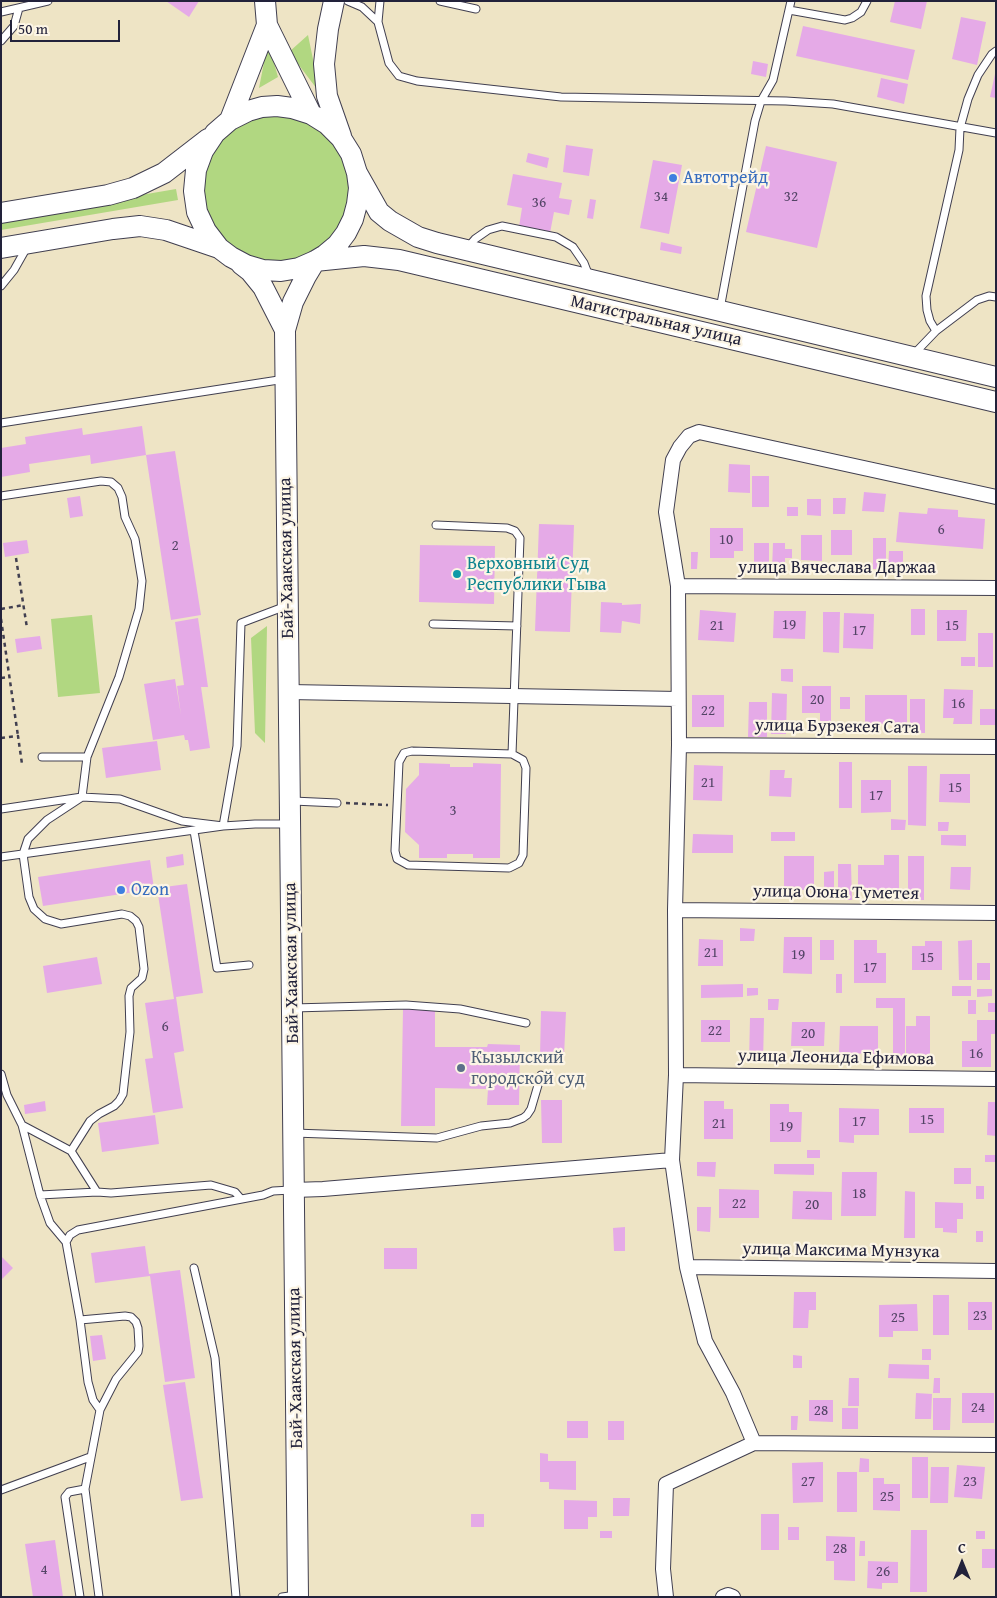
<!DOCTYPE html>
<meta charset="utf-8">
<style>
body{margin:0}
#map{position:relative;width:997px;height:1598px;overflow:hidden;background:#eee4c5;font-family:"Gentium Book Plus",serif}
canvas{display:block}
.frame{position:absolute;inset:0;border:2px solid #22223b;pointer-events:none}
.north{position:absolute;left:937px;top:1538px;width:50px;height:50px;-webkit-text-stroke:4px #fcf5e5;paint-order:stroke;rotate:0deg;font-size:14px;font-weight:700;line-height:20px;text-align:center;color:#22223b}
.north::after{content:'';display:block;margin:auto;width:18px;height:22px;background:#22223b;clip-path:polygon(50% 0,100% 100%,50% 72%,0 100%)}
.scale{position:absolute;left:10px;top:20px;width:110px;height:22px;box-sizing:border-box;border:2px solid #22223b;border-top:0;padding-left:6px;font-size:15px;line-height:18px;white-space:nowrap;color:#22223b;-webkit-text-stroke:4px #fcf5e5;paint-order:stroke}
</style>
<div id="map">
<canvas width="997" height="1598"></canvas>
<div class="frame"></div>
<div class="north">С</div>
<div class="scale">50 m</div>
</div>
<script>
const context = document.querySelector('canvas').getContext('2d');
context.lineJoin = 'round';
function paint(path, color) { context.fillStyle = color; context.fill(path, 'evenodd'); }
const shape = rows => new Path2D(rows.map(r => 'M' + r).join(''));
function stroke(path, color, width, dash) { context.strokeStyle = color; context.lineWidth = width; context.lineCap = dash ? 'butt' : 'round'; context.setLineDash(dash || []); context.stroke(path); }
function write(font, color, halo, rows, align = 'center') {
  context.font = font + ' "Gentium Book Plus",serif'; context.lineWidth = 4.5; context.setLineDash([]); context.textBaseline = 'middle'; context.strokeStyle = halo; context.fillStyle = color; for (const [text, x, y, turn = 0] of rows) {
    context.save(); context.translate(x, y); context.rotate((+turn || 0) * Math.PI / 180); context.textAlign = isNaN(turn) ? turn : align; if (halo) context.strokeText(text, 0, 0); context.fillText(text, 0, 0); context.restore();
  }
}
paint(shape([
 [308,35,320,93,289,52],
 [268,42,278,77,259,88],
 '203 188a73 73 0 1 1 146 0a73 73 0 1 1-146 0Z',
 [176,189,178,200,1,230,1,219],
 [92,615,100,693,58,697,51,619],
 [267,626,265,743,255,733,251,638]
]), '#b1d781');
paint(shape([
 [166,1,199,1,189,17],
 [895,1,927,1,921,29,890,22],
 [961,17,986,22,977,65,952,59],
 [803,26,915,50,908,80,796,56],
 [753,61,768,64,766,77,751,74],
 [995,74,996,74,996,98,990,97],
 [881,78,908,84,904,104,877,97],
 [566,145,593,149,589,176,563,172],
 [766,146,837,162,817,248,746,232],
 [528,153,549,158,547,168,526,162],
 [653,160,682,165,669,234,640,228],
 [513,174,562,183,559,198,572,200,569,215,554,212,550,233,519,227,522,208,507,205],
 [590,199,596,200,593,219,587,218],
 [661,242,682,247,681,254,660,250],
 [142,426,146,455,91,464,90,455,29,464,30,472,1,477,1,448,26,444,25,437,82,428,83,435],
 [175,451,201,615,171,620,146,455],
 [729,464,750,465,750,493,728,492],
 [752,476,769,476,769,507,752,507],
 [864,492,886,494,884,512,862,511],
 [80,496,83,516,70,518,67,498],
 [833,498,846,498,845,514,833,514],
 [807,499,821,499,821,516,807,515],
 [787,507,798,507,798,516,787,516],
 [928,508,958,510,958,517,985,519,983,549,896,542,899,512,927,514],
 [539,524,574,525,570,632,535,631],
 [710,528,743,528,743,551,734,551,734,558,710,558],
 [831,530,852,530,852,555,831,555],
 [801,535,822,535,822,561,801,560],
 [873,538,886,538,886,569,873,569],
 [27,540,29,553,5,557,3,543],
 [754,543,769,543,769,570,754,570],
 [773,543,785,543,785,549,792,549,792,558,785,558,785,570,772,570],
 [420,545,495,546,494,604,419,602],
 [889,551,903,551,903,570,888,570],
 [691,552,698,552,697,569,691,569],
 [818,565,830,565,830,571,818,571],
 [601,602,622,603,622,605,641,604,640,624,622,621,621,633,600,632],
 [911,609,925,609,925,635,911,635],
 [700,610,736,613,734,642,698,640],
 [937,610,967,610,966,641,937,641],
 [774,611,806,611,805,639,773,638],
 [823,612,840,612,839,653,823,652],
 [844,613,874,614,873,649,843,648],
 [198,618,208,687,201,687,210,748,190,751,188,740,185,740,184,735,153,740,144,684,175,679,181,715,177,686,184,685,175,622],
 [978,633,993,633,993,667,978,667],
 [40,636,42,649,17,653,15,639],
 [961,657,975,657,975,666,961,666],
 [781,669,793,669,793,682,781,681],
 [802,686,831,686,831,722,820,722,820,713,802,713],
 [944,689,973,690,972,724,953,724,954,718,943,718],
 [772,693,787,694,786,734,771,734],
 [692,695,724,695,724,727,692,727],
 [865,695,907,695,907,724,865,724],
 [840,697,850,697,850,709,840,709],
 [910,699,925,699,925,733,910,733],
 [749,702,767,702,767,737,748,737],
 [980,709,995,709,995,725,980,725],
 [157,741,161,770,106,778,102,748],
 [839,762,852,762,852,808,839,808],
 [419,763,450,764,450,767,473,767,473,763,501,764,500,858,473,858,473,854,447,854,447,858,419,858,419,845,405,832,406,789,419,775],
 [694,765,723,766,722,801,693,800],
 [908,766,927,766,926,826,908,825],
 [770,770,785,770,784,778,792,778,791,797,769,796],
 [940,774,970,774,970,803,939,802],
 [861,780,891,780,891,812,861,813],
 [891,819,906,820,905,830,891,830],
 [938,822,949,822,948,831,938,831],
 [771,832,795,832,795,841,771,841],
 [693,834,733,835,733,853,692,853],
 [941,835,966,835,966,846,941,845],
 [183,854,184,865,167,868,166,857],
 [884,855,899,855,899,891,858,891,858,865,884,865],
 [784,856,814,856,814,890,784,890],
 [908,856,924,856,924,900,908,900],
 [150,860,154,889,43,906,38,877],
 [838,864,851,864,852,900,838,900],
 [951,867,971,867,970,890,950,889],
 [834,871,834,898,824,898,824,872],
 [187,884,203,993,176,997,184,1051,174,1053,183,1108,153,1113,145,1059,153,1058,145,1003,174,999,157,888],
 [740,928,755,929,754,941,740,941],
 [784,937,812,937,812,974,783,973],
 [699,939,723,940,723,966,698,966],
 [820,940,834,940,834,960,820,960],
 [854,940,877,940,877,953,886,953,886,983,854,983],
 [972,940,972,980,959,980,958,941],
 [925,941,942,941,942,970,912,970,912,946,925,946],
 [97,957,102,984,47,993,43,966],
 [977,963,990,963,990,980,977,980],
 [836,974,842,974,842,993,836,993],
 [743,984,743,997,701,998,701,985],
 [952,986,971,986,971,996,952,996],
 [747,988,758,988,758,995,747,996],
 [977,989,992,989,992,996,977,997],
 [876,998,905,998,905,1063,893,1063,893,1008,876,1008],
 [768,999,779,999,778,1010,768,1010],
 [968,1000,976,1000,976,1014,968,1014],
 [988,1003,996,1003,996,1012,988,1012],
 [403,1009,435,1010,435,1047,487,1047,488,1044,520,1045,519,1105,487,1105,488,1089,435,1088,435,1126,401,1126],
 [541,1011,566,1012,564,1056,540,1056],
 [916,1016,930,1016,930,1055,906,1054,906,1026,916,1026],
 [750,1018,764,1018,763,1063,749,1063],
 [701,1020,730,1020,730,1042,701,1042],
 [977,1020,996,1020,996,1034,991,1034,991,1067,962,1067,962,1041,977,1041],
 [792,1022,825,1022,824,1046,791,1046],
 [840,1026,878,1026,878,1054,839,1053],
 [541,1100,562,1100,562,1143,542,1143],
 [45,1101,46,1111,25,1114,24,1105],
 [704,1101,724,1101,724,1109,733,1109,733,1139,704,1139],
 [988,1102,996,1102,996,1136,987,1135],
 [770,1104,789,1104,789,1112,802,1112,801,1142,770,1142],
 [839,1108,879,1109,879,1135,854,1135,854,1143,839,1142],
 [909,1108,944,1108,944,1133,909,1133],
 [155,1115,159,1144,102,1152,98,1123],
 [807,1150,820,1150,820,1158,807,1158],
 [985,1155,996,1155,996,1162,985,1162],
 [697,1162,716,1162,715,1177,697,1176],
 [774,1164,814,1164,814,1175,774,1174],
 [954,1168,971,1168,971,1184,954,1184],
 [842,1172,877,1172,876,1216,841,1216],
 [976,1186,984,1186,984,1199,976,1199],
 [719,1189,759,1190,759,1218,719,1218],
 [793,1191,832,1192,832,1220,792,1219],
 [905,1191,915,1192,915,1238,904,1238],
 [935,1202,963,1203,963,1219,957,1219,957,1233,943,1232,943,1228,935,1228],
 [697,1207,711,1207,710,1232,697,1231],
 [625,1227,625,1251,614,1251,613,1228],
 [976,1231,983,1231,983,1242,976,1242],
 [145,1246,149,1274,180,1270,195,1378,165,1382,150,1276,95,1283,91,1253],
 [384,1248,417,1248,417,1269,384,1269],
 [1,1256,13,1268,1,1280],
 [794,1292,816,1292,816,1310,809,1310,808,1328,793,1328],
 [933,1295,949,1295,949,1335,933,1335],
 [968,1302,992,1302,992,1330,968,1330],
 [917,1304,918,1331,893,1331,893,1337,879,1337,879,1305],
 [102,1335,106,1359,93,1361,90,1336],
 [922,1349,931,1349,931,1360,922,1360],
 [793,1355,802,1356,802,1368,793,1368],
 [889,1364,929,1365,929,1379,888,1378],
 [849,1378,859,1378,859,1406,848,1406],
 [934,1378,940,1378,940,1393,933,1393],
 [185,1382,203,1498,181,1501,163,1385],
 [916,1393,932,1394,931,1419,915,1419],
 [962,1393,994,1393,994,1423,962,1423],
 [933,1398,951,1398,950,1430,933,1430],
 [809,1400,833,1400,833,1422,809,1421],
 [842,1408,858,1408,858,1429,842,1429],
 [791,1416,798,1416,797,1430,791,1430],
 [567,1421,588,1421,588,1438,567,1438],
 [608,1421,624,1421,624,1440,608,1440],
 [540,1453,548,1454,548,1461,576,1461,576,1490,549,1489,549,1482,540,1482],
 [912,1457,928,1457,928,1498,912,1498],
 [860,1458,869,1459,869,1472,859,1472],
 [823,1462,823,1502,793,1503,792,1463],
 [957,1465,985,1467,982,1499,954,1497],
 [931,1467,949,1467,948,1503,930,1503],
 [837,1472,857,1472,857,1512,837,1512],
 [873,1478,884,1478,884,1484,900,1484,900,1511,873,1510],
 [613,1498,630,1498,629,1516,613,1516],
 [564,1500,597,1501,597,1517,588,1517,588,1529,564,1529],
 [471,1514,484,1514,484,1527,471,1527],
 [761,1514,779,1514,779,1550,761,1550],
 [788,1527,799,1527,799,1540,788,1540],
 [911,1530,927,1530,927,1592,910,1592],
 [600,1531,612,1531,612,1538,600,1538],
 [976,1531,985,1531,985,1539,976,1539],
 [826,1536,855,1537,855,1581,834,1580,834,1561,826,1561],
 [55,1540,63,1597,33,1597,25,1544],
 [860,1541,865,1541,865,1556,859,1556],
 [982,1549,996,1549,996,1568,982,1568],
 [868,1561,898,1562,898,1583,882,1583,882,1589,867,1588]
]), '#e5aae7');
const service = shape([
 [348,1,362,7,378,22,389,63,399,76,417,81,561,97,786,101,833,104,996,133],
 [440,1,476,9],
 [789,10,845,20,852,18,861,12,867,1],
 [1,12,48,1],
 [378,22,380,1],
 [1,41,14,26,19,8],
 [468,247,475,239,488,230,502,226,556,237,573,247,584,263,589,276],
 [1,286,14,270,27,247],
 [720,309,755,121,761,101,773,80,791,1],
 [936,331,930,321,927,310,926,296,959,150,960,128,968,99,978,75,992,54,996,51],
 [913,355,936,331,977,300,989,296,996,297],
 [1,423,285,379],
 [1,496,101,481,111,482,118,488,122,497,125,517,135,539,142,581,139,609,119,677,87,757,82,797,1,809],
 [436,525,507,528,515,531,520,538,512,754],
 [433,624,517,626],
 [412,751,512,754,523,760,526,768,523,855,519,863,509,868,408,865,397,859,395,851,399,762,404,753,412,751],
 [42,757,87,757],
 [293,801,337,803],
 [194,831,217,968,249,965],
 [1,857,223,826,255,824,289,824],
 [293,1008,406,1005,460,1009,526,1023],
 [1,1074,7,1095,22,1125,40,1195,50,1223,66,1242],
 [22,1125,71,1151,97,1192],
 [294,1133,437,1138,481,1126,510,1123,523,1118,527,1115,531,1109,541,1075],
 [71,1151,90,1121,99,1114,114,1106,119,1101,123,1094,130,1032,129,996,131,988,142,978,144,969,139,927,136,921,130,916,122,914,61,924,45,919,34,909,29,897,23,854,28,839,47,820,82,797,120,799,182,821,223,826,237,746,241,623,286,606],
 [40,1195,97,1192,111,1193,211,1185,235,1192,241,1199],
 [194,1268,215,1358,236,1597],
 [80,1320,125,1316,131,1317,136,1322,138,1328,139,1346,138,1352,116,1379,100,1410],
 [1,1490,90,1457],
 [80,1597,65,1497,69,1492,85,1489],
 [99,1597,85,1489,100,1410,93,1400,88,1382,80,1320,66,1242,70,1235,78,1230,263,1195,273,1191,291,1190],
 [282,1597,297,1595]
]);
const minor = shape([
 [678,586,996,588],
 [289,692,678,699],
 [679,745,996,747],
 [675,910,996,913],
 [676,1075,996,1079],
 [294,1190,323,1189,672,1160],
 [687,1267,996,1271],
 [754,1443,996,1445],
 [666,1597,663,1569,666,1484,754,1443,733,1393,705,1341,687,1267,672,1160,676,1075,675,910,679,745,678,586,666,512,673,460,680,447,689,436,699,432,996,497],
 [723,1597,728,1595,733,1597]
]);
const secondary = shape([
 [265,1,267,25,311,114],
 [334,1,328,29,324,64,327,96,341,136],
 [230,120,248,111,262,107,277,106,292,108,311,114,327,124,341,138,351,154,357,173,359,188,357,204,353,219,346,233,337,245,325,255,315,261,299,268,281,271,263,270,246,265,231,257,219,248,206,231,197,212,194,191,196,170,203,151,215,133,230,120,267,25],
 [357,173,379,212,390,221,418,237,437,243,996,377],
 [1,213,108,195,133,188,164,173,208,139],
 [1,248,113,229,140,226,166,230,219,248],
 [241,264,250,271,263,287,285,330],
 [298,1597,285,330,293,302,306,276,315,261,364,256,399,260,996,402]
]);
stroke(service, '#413f50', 9);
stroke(minor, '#413f50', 16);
stroke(secondary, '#413f50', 22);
stroke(shape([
 [16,558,27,628],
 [1,609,24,605],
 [1,619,18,736],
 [1,678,10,677],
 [1,738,18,736,22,764],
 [346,803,388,805]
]), '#413f50', 2.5, [4, 4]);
stroke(service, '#fff', 7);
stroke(minor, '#fff', 14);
stroke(secondary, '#fff', 20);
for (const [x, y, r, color] of [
 [673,178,5,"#3f7fe0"],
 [457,574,5,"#0f9aa8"],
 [121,890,5,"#3f7fe0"],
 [461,1068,5,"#5c6f8a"]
]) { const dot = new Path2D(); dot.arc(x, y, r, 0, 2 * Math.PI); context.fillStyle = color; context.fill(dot); stroke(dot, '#fcf5e5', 2); }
write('15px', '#534466', null, [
 ["34",661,197],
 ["32",791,197],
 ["36",539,203],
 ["6",941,530],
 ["10",726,540],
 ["2",175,546],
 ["19",789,625],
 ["21",717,626],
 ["15",952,626],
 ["17",859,631],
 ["20",817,700],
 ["16",958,704],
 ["22",708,711],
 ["21",708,783],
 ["15",955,788],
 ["17",876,796],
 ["3",453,811],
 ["21",711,953],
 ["19",798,955],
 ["15",927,958],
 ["17",870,968],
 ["6",165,1027],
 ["22",715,1031],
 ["20",808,1034],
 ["16",976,1054],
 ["15",927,1120],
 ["17",859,1122],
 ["21",719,1124],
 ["19",786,1127],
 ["18",859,1194],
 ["22",739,1204],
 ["20",812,1205],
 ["23",980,1316],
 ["25",898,1318],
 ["24",978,1408],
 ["28",821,1411],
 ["27",808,1482],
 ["23",970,1482],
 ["25",887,1497],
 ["28",840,1549],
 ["4",44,1570],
 ["26",883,1572]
]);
write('18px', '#366cbe', '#fcf5e5', [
 ["Автотрейд",683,178],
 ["Ozon",131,890]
], 'left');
write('18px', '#22223b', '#fcf5e5', [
 ["Магистральная улица",656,321,13],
 ["Бай-Хаакская улица",287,558,-91],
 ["улица Вячеслава Даржаа",837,568],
 ["улица Бурзекея Сата",837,727,1],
 ["улица Оюна Туметея",836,893,1],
 ["Бай-Хаакская улица",292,963,-91],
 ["улица Леонида Ефимова",836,1058,1],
 ["улица Максима Мунзука",841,1251,1],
 ["Бай-Хаакская улица",296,1368,-91]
]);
write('18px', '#0d838f', '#fcf5e5', [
 ["Верховный Суд",467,564],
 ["Республики Тыва",467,585]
], 'left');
write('18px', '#4e5e75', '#fcf5e5', [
 ["Кызылский",471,1058],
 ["городской суд",471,1079]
], 'left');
</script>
